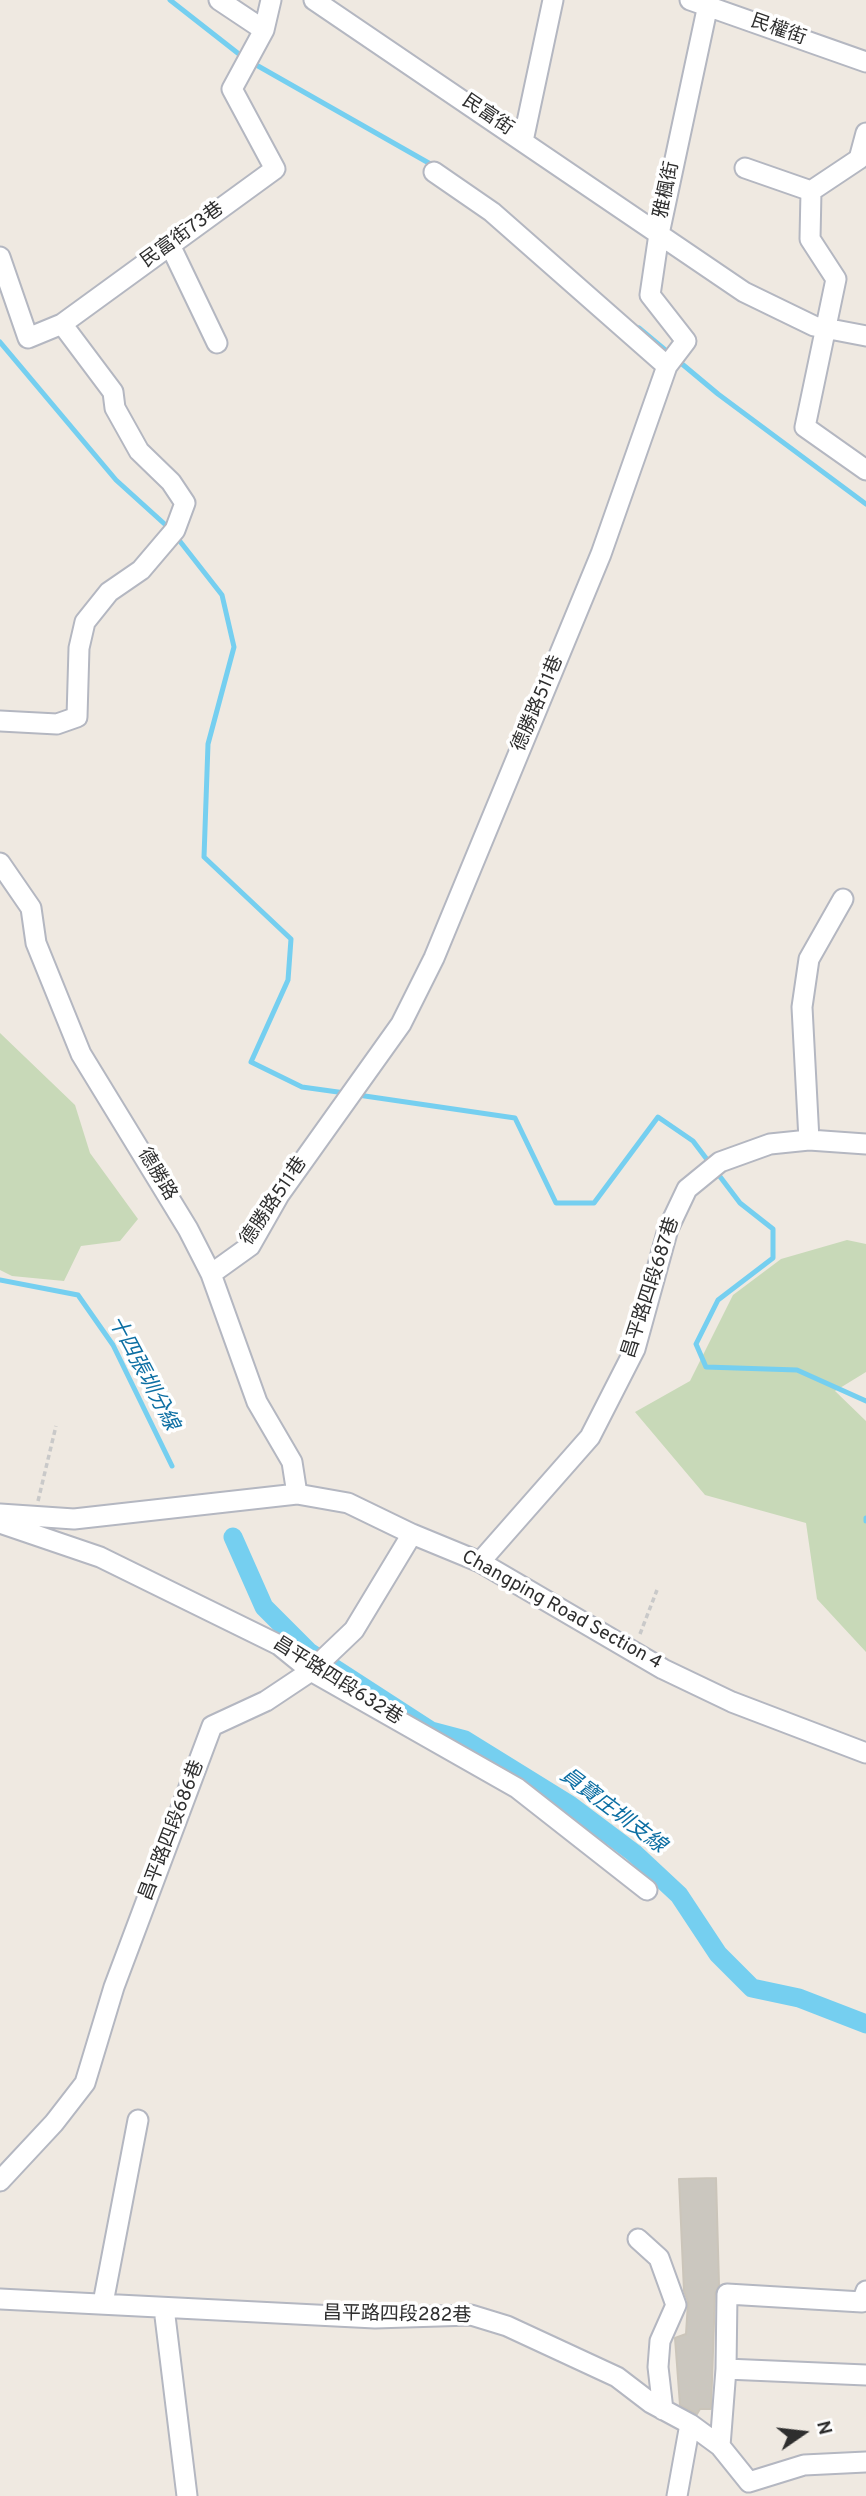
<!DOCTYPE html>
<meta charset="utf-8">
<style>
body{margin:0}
#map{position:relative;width:866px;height:2496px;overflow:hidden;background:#efe9e1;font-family:Overpass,sans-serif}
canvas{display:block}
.north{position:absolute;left:768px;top:2398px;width:70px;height:70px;-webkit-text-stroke:5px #fff;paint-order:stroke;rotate:76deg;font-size:19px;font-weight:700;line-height:28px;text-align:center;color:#2e2e2e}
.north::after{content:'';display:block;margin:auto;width:24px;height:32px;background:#2e2e2e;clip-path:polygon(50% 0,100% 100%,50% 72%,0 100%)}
</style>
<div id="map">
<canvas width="866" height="2496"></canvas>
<div class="north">N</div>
</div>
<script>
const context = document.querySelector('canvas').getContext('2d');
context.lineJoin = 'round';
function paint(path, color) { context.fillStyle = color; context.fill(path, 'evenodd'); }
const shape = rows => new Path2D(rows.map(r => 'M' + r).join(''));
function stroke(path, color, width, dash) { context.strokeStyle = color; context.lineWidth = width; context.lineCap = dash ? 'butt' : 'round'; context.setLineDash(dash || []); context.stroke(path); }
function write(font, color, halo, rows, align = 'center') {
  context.font = font + ' Overpass,"Noto Sans TC",sans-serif'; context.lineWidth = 7; context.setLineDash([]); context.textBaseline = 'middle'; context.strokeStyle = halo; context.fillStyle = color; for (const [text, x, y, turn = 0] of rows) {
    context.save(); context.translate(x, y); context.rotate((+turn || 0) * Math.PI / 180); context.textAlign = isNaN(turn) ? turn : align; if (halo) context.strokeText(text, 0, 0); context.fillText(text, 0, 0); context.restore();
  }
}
paint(shape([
 [0,1033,75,1105,90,1153,138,1219,120,1241,81,1246,64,1281,12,1276,0,1270],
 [847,1240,866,1244,866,1372,835,1391,866,1421,866,1652,817,1599,806,1523,705,1495,635,1412,690,1381,733,1295,781,1259]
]), '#c8d9b8');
stroke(shape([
 [170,0,244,58,434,166],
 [639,328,718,394,866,504],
 [0,342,116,480,169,528],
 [175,535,222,595,234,647,208,744,204,857,291,939,288,980,251,1062,302,1087,345,1093],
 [358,1095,515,1118,556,1203,594,1203,658,1117,693,1141,740,1203,773,1229,773,1258,718,1300,696,1344,706,1367,797,1370,866,1401],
 [0,1280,78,1295,113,1345,172,1466],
 [866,1518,866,1521]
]), '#75cff0', 5);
stroke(shape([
 [233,1537,264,1607,309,1652,431,1731,465,1740,570,1805,634,1853,679,1895,718,1954,752,1988,799,1998,866,2024]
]), '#75cff0', 19);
const building = shape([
 [716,2178,719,2285,715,2294,711,2409,700,2409,697,2414,680,2405,675,2338,686,2334,688,2302,684,2291,679,2179,716,2178]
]);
paint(building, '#cbc7bf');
stroke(building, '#cbc5ba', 2);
const minor = shape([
 [219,0,264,30,271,0],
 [314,0,744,292,814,326,866,336],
 [690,0,866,62],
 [866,133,859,159,811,191,810,239,836,279,805,427,866,470],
 [523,141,553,0],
 [745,168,811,191],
 [170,245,217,343],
 [0,257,28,338,62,324,275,169,232,89,264,30],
 [667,366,686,341,650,295,659,234,709,0],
 [0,721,57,724,77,717,79,648,85,622,109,592,141,570,175,530,185,503,171,482,139,451,115,408,113,392,62,324],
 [0,863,31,908,36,943,81,1054,188,1229,211,1274,257,1402,292,1462,297,1494],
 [809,1140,802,1007,809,959,843,899],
 [211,1274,250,1246,279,1195,401,1024,434,958,601,554,667,366,492,212,434,172],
 [0,1514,74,1519,297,1494,348,1503,412,1534,480,1562,663,1669,732,1702,866,1753],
 [0,1523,100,1557,279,1645,311,1671,517,1788,647,1890],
 [480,1562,590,1437,635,1349,668,1229,687,1189,720,1162,770,1144,809,1140,866,1144],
 [0,2181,54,2123,85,2083,114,1987,212,1726,266,1701,311,1671,354,1630,412,1534],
 [638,2239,659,2258,676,2305,660,2341,658,2367,663,2410],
 [0,2299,375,2318,471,2315,507,2326,617,2377,651,2403,690,2424,720,2446,749,2482,804,2465,866,2462],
 [103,2303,138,2120],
 [164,2308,187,2496],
 [726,2369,727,2294,862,2302,866,2291],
 [720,2446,726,2369,866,2375],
 [677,2496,690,2424]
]);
stroke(minor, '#b4b7c1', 23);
stroke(shape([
 [38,1501,56,1426],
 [640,1634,657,1590]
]), '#c9c9c9', 3.5, [5, 3.5]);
stroke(minor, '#fff', 19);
write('19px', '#2e2e2e', '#fff', [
 ["民權街",778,31,19],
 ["民富街",487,116,34],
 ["雅楓街",668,190,-78],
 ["民富街73巷",183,236,-36],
 ["德勝路511巷",539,704,-67],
 ["德勝路",156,1175,59],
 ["德勝路511巷",275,1202,-56],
 ["昌平路四段687巷",652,1288,-72],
 ["Changping Road Section 4",561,1611,29],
 ["昌平路四段632巷",337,1682,32],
 ["昌平路四段686巷",173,1831,-69],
 ["昌平路四段282巷",397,2316,1]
]);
write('italic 21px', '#0d6fa3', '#fff', [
 ["十四張圳分線",142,1374,62],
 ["員寶庄圳支線",612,1812,37]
]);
</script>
